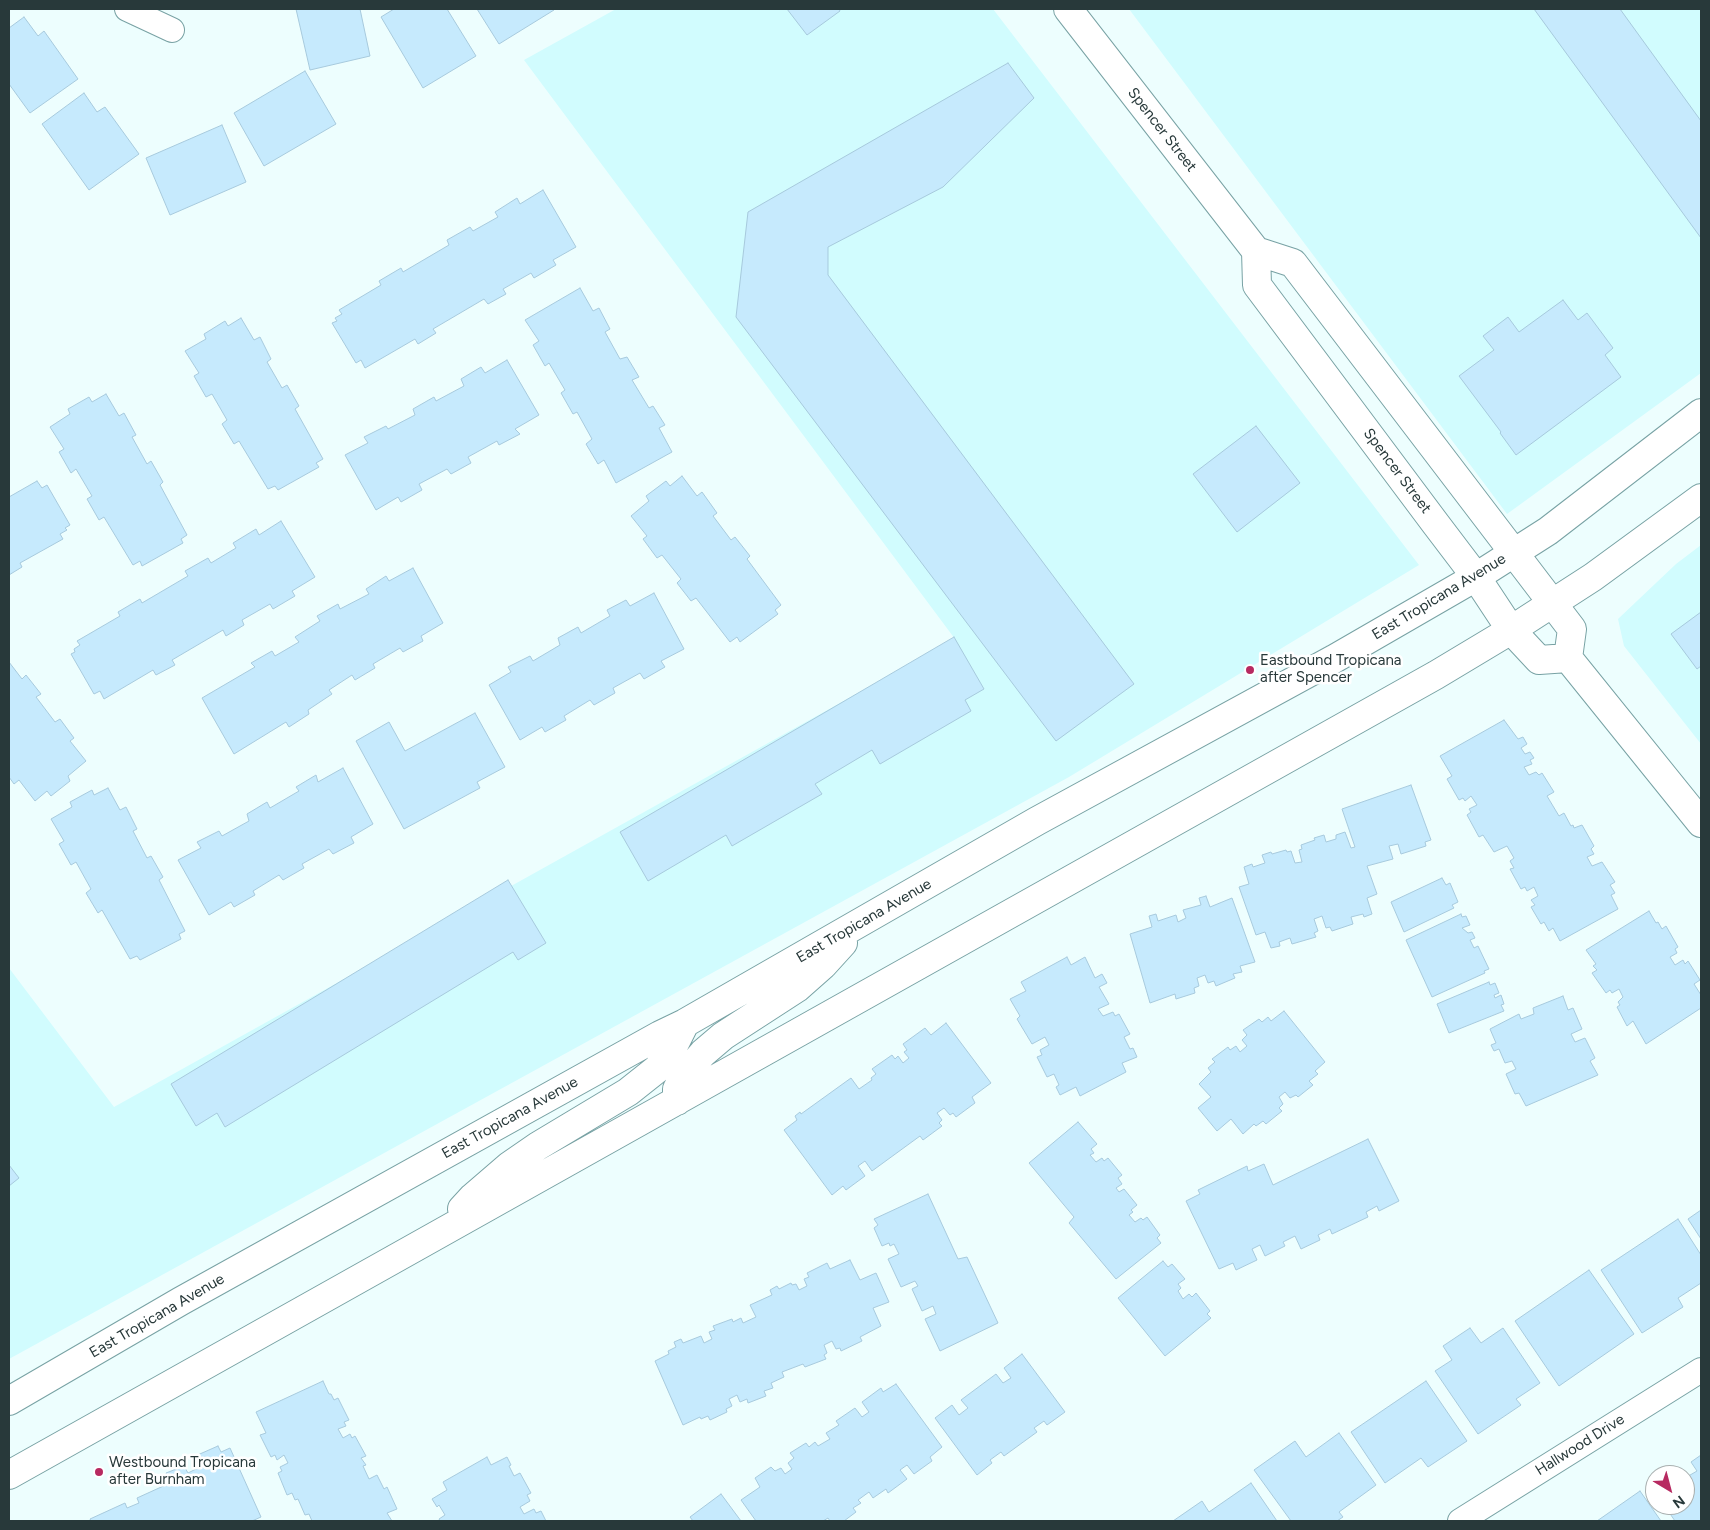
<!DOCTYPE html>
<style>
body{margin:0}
#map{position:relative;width:1710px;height:1530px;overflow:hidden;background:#edfefe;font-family:Figtree,sans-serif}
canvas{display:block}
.frame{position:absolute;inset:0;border:10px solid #28393a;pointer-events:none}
.north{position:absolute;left:1645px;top:1465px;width:50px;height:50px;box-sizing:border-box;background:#fff;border:1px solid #a9b0b0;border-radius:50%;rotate:143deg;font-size:14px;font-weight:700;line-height:20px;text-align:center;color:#28393a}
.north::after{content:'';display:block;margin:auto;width:18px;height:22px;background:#b72a61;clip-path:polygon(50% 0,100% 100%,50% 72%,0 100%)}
</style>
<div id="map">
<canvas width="1710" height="1530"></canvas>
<div class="frame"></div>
<div class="north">N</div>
</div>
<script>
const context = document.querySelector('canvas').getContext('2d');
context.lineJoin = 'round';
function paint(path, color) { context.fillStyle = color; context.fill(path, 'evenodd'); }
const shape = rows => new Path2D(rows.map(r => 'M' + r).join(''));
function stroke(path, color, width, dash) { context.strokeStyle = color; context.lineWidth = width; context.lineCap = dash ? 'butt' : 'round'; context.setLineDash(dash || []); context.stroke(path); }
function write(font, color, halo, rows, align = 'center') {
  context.font = font + ' Figtree,sans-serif'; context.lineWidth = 5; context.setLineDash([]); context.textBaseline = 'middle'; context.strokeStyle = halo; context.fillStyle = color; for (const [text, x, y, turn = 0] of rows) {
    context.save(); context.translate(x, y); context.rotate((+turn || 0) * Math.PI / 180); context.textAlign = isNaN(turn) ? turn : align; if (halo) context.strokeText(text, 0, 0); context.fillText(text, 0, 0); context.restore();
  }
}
paint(shape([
 [616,9,993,9,1419,565,1069,777,9,1359,9,968,114,1107,955,639,524,60],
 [1129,9,1701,9,1701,373,1507,514],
 [1701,545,1701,744,1624,646,1618,619,1676,564]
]), '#d1fcfe');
const building = shape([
 [296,9,360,9,370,56,310,70,296,9],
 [394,9,447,9,476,56,423,88,381,17,394,9],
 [477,9,553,9,554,10,499,44,477,9],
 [787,9,839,9,840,11,807,35,787,9],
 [1534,9,1620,9,1701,121,1701,238,1534,9],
 [24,17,38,36,44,31,78,79,30,113,9,84,9,28,24,17],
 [1008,63,1034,98,943,187,828,247,828,275,1134,684,1056,741,736,317,748,212,1008,63],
 [305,71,336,124,264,166,234,113,305,71],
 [84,93,97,112,105,107,139,154,89,190,42,124,84,93],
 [222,125,246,182,170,215,146,158,222,125],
 [543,190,576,247,553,260,556,265,534,278,531,273,503,289,506,294,488,304,484,299,433,329,436,333,418,344,415,339,365,368,361,360,356,363,332,323,337,321,335,318,342,314,339,310,381,285,379,281,401,268,403,272,449,245,447,240,470,227,473,231,498,217,495,212,517,198,520,204,543,190],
 [580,288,593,311,599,308,610,329,605,332,620,359,627,357,639,377,632,380,649,408,653,406,665,425,659,428,672,452,616,483,604,460,598,464,586,444,592,439,577,412,573,414,561,393,565,390,549,363,545,366,533,345,539,341,525,320,580,288],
 [1563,300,1578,320,1587,313,1613,348,1605,355,1621,377,1516,455,1500,433,1501,432,1459,376,1494,350,1483,336,1508,317,1519,332,1563,300],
 [241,318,254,340,260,337,271,359,267,362,282,388,287,385,299,406,295,409,323,459,316,463,319,467,278,490,275,486,268,489,239,441,234,444,222,424,227,420,212,394,206,397,194,376,199,373,185,351,206,339,204,334,225,321,228,326,241,318],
 [507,360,539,415,515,429,520,434,499,445,497,441,468,457,471,463,451,474,447,469,419,484,422,490,401,502,398,497,376,510,345,455,368,443,364,437,386,426,388,429,415,415,413,409,434,397,436,401,464,386,461,379,481,367,485,373,507,360],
 [106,394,119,416,124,413,136,435,132,437,147,464,151,461,163,482,160,485,187,535,181,539,183,543,142,566,140,561,133,565,104,517,99,520,87,499,92,496,76,469,71,473,59,452,64,449,50,427,70,414,68,409,89,397,92,402,106,394],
 [1256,426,1300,483,1237,532,1193,474,1256,426],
 [682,476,697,496,702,492,717,513,713,516,731,540,735,537,750,556,747,559,781,605,775,610,778,614,740,642,737,637,730,642,696,598,691,601,677,583,681,579,662,555,657,558,643,539,647,536,631,516,649,501,646,496,666,481,670,486,682,476],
 [37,481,42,488,47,485,70,525,65,528,67,530,60,534,63,539,20,563,22,567,9,575,9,497,37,481],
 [281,521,315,577,292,591,295,596,273,609,270,604,242,620,244,625,226,636,223,630,172,660,175,665,156,675,153,670,104,699,100,691,94,694,71,654,75,652,74,649,80,645,77,641,120,616,118,612,140,599,142,603,188,576,185,571,208,558,211,563,236,548,233,543,256,529,259,535,281,521],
 [413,568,443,623,421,636,423,641,403,652,400,648,373,664,375,668,355,680,352,675,329,690,332,694,308,710,309,714,289,727,286,722,234,754,202,698,255,667,251,663,272,651,275,656,299,642,295,637,320,621,317,616,338,604,340,609,369,594,366,589,386,576,389,581,413,568],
 [654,593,684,649,661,661,665,667,644,679,640,673,613,688,615,693,594,705,590,700,564,716,566,720,545,732,542,727,520,740,489,685,511,672,508,667,530,656,533,661,560,645,558,638,578,627,581,633,610,616,607,610,626,600,630,606,654,593],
 [1701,612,1701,666,1697,669,1671,634,1701,612],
 [954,637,984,689,965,700,971,711,880,764,872,750,815,784,822,794,732,846,726,835,648,881,620,832,954,637],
 [9,662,22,679,26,675,41,694,36,697,55,722,60,719,74,738,70,741,86,761,68,776,70,781,51,796,47,791,35,801,19,780,14,784,9,777,9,662],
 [475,713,505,767,477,782,480,788,404,829,356,741,389,722,405,751,475,713],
 [1504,720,1518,739,1523,737,1527,744,1521,748,1525,754,1530,752,1534,758,1530,760,1532,764,1524,767,1529,775,1536,772,1539,775,1542,773,1554,792,1547,796,1559,816,1564,813,1571,826,1573,825,1574,828,1582,825,1594,846,1591,849,1594,854,1587,857,1592,866,1602,862,1615,882,1610,885,1615,893,1611,895,1618,909,1560,941,1553,928,1549,931,1544,922,1541,924,1531,907,1535,905,1531,900,1538,896,1534,887,1527,891,1525,887,1521,889,1510,869,1514,868,1510,861,1514,858,1507,846,1494,852,1483,835,1479,837,1467,815,1471,812,1469,809,1477,805,1471,796,1465,801,1463,798,1459,800,1447,779,1452,776,1440,756,1504,720],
 [343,768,373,824,351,837,354,843,333,854,329,849,302,864,304,868,283,880,279,875,253,891,255,895,234,907,231,902,209,915,178,860,201,848,197,842,219,831,222,836,249,821,247,814,267,802,270,808,299,791,296,787,316,775,318,782,343,768],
 [1411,785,1431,840,1425,842,1426,846,1401,854,1398,844,1389,846,1393,859,1367,866,1377,894,1367,898,1372,914,1364,917,1363,914,1351,917,1353,924,1332,931,1330,927,1326,928,1322,916,1314,919,1318,931,1314,933,1316,937,1292,944,1290,938,1279,942,1280,946,1271,948,1265,932,1256,935,1239,887,1249,884,1244,867,1252,864,1253,867,1265,863,1262,855,1271,852,1272,854,1286,850,1287,852,1291,851,1295,863,1302,862,1299,850,1302,849,1301,845,1315,840,1314,838,1324,835,1326,842,1336,839,1336,835,1345,832,1351,848,1355,847,1342,809,1411,785],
 [108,788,120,810,126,807,137,829,133,831,147,858,151,856,163,877,159,880,185,931,179,934,181,939,140,960,137,956,130,959,102,910,98,913,86,893,91,889,76,862,71,865,59,844,64,841,51,819,72,807,70,802,92,790,94,795,108,788],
 [1442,878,1446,885,1450,883,1458,902,1452,905,1454,908,1404,932,1391,902,1442,878],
 [508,880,546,943,518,960,513,952,225,1127,217,1113,196,1126,171,1084,508,880],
 [1206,896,1210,907,1232,898,1255,962,1240,966,1242,972,1233,974,1235,978,1216,986,1214,981,1208,983,1205,975,1197,978,1199,986,1194,988,1195,993,1176,999,1175,994,1150,1003,1130,934,1152,927,1149,916,1156,914,1158,921,1176,915,1178,922,1186,918,1183,910,1201,905,1199,898,1206,896],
 [1649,911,1656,923,1658,922,1662,929,1666,926,1678,947,1675,949,1677,953,1670,957,1675,965,1683,960,1685,964,1688,961,1700,980,1694,984,1701,995,1701,1008,1646,1044,1633,1021,1627,1026,1617,1007,1620,1005,1618,1002,1623,997,1619,989,1612,993,1610,990,1606,993,1592,973,1597,970,1593,966,1596,964,1586,950,1649,911],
 [1461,914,1462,917,1466,916,1470,925,1462,928,1468,933,1472,932,1475,938,1470,940,1474,948,1478,946,1489,969,1484,971,1485,973,1432,997,1406,940,1461,914],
 [1067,957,1071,965,1085,957,1095,978,1102,974,1107,983,1099,987,1109,1004,1098,1009,1103,1016,1113,1012,1115,1016,1119,1014,1130,1034,1124,1037,1130,1049,1133,1048,1137,1057,1122,1063,1126,1072,1080,1096,1076,1087,1060,1095,1056,1087,1059,1085,1054,1074,1047,1077,1037,1057,1042,1055,1040,1050,1049,1045,1045,1037,1032,1044,1017,1019,1020,1016,1010,999,1026,991,1021,982,1067,957],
 [1489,982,1490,985,1495,983,1499,993,1494,995,1495,998,1501,995,1504,1004,1501,1005,1504,1011,1449,1033,1437,1004,1489,982],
 [1563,996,1568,1010,1573,1008,1582,1029,1571,1034,1575,1042,1585,1038,1595,1058,1590,1061,1598,1075,1526,1106,1519,1093,1515,1094,1506,1074,1516,1069,1512,1061,1505,1063,1499,1049,1494,1051,1491,1045,1496,1043,1490,1029,1519,1014,1521,1019,1534,1014,1533,1008,1563,996],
 [1284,1011,1325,1062,1315,1071,1318,1074,1309,1081,1313,1085,1298,1097,1296,1095,1290,1098,1285,1092,1279,1097,1283,1104,1279,1108,1282,1111,1266,1124,1263,1121,1256,1126,1254,1124,1243,1134,1231,1119,1217,1131,1198,1108,1211,1097,1199,1084,1211,1072,1208,1068,1215,1062,1212,1059,1228,1047,1230,1050,1236,1046,1240,1052,1247,1046,1242,1040,1247,1035,1243,1030,1259,1019,1262,1022,1268,1017,1271,1021,1284,1011],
 [946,1023,991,1083,972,1097,975,1103,956,1117,953,1113,950,1115,944,1108,937,1113,942,1120,939,1123,942,1126,923,1140,920,1136,872,1171,865,1161,858,1166,865,1176,846,1190,843,1186,832,1195,784,1130,797,1120,795,1116,800,1112,801,1114,851,1078,859,1089,872,1080,871,1078,876,1074,872,1069,892,1055,895,1059,898,1056,903,1063,909,1058,904,1052,907,1050,903,1044,925,1028,931,1035,946,1023],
 [1078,1122,1097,1144,1091,1149,1094,1153,1090,1155,1096,1162,1102,1158,1104,1161,1108,1158,1122,1175,1118,1178,1122,1184,1116,1188,1119,1192,1124,1189,1137,1205,1131,1210,1133,1212,1129,1215,1135,1222,1141,1218,1143,1220,1147,1217,1160,1235,1157,1238,1161,1243,1116,1279,1069,1223,1074,1217,1029,1163,1078,1122],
 [1368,1139,1399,1201,1379,1211,1377,1206,1366,1212,1368,1217,1332,1234,1330,1229,1318,1235,1320,1240,1301,1249,1295,1236,1283,1242,1285,1246,1265,1256,1260,1245,1252,1249,1257,1260,1236,1270,1233,1263,1219,1269,1186,1201,1200,1194,1198,1190,1247,1166,1248,1171,1264,1164,1273,1185,1368,1139],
 [9,1165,19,1178,9,1186,9,1165],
 [928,1194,958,1259,967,1257,998,1323,940,1351,925,1319,936,1314,933,1306,922,1311,912,1289,918,1286,915,1281,901,1287,888,1259,899,1254,894,1244,890,1246,889,1243,882,1246,874,1228,878,1225,874,1219,928,1194],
 [1701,1210,1701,1239,1688,1219,1701,1210],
 [1678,1219,1701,1255,1701,1283,1678,1298,1683,1307,1642,1333,1601,1270,1678,1219],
 [850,1260,860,1280,876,1273,889,1302,873,1308,881,1326,860,1337,862,1341,841,1351,840,1348,836,1349,832,1341,824,1345,827,1353,824,1355,826,1359,805,1367,803,1364,782,1372,784,1377,771,1383,773,1388,764,1391,766,1396,748,1403,747,1399,740,1402,737,1395,729,1399,732,1406,726,1409,727,1412,710,1420,708,1416,701,1419,700,1417,683,1425,655,1361,669,1354,668,1351,676,1347,674,1342,681,1339,683,1343,701,1336,704,1343,712,1339,709,1332,715,1330,713,1326,732,1319,733,1322,741,1318,743,1323,756,1317,750,1305,772,1295,770,1290,777,1286,779,1289,791,1283,792,1285,796,1284,799,1290,807,1286,804,1279,809,1277,807,1273,827,1263,830,1269,850,1260],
 [1163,1261,1168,1267,1172,1264,1185,1279,1178,1284,1181,1288,1178,1291,1183,1299,1189,1294,1192,1297,1196,1293,1210,1311,1207,1314,1211,1318,1165,1356,1118,1298,1163,1261],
 [1589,1270,1634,1334,1559,1386,1515,1321,1589,1270],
 [1470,1328,1481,1343,1503,1328,1540,1383,1516,1399,1521,1405,1478,1434,1435,1371,1452,1360,1443,1346,1470,1328],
 [1022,1354,1065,1412,1047,1425,1044,1421,1034,1428,1037,1432,1004,1456,1001,1452,990,1460,992,1463,977,1475,935,1418,952,1405,959,1415,968,1408,961,1400,996,1374,1003,1383,1011,1378,1004,1368,1022,1354],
 [323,1381,329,1394,331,1394,334,1400,338,1398,349,1420,344,1422,346,1426,338,1429,343,1438,350,1434,352,1438,355,1436,366,1456,361,1458,366,1465,363,1466,369,1479,377,1475,384,1489,387,1487,397,1509,387,1513,392,1521,312,1521,309,1514,305,1515,298,1499,295,1500,292,1493,287,1495,278,1473,282,1471,280,1467,288,1463,284,1455,277,1460,275,1455,271,1457,260,1435,266,1433,256,1412,323,1381],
 [1426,1381,1467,1441,1428,1467,1421,1458,1385,1483,1351,1432,1426,1381],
 [896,1384,942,1447,930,1457,932,1461,914,1474,907,1465,900,1470,907,1479,888,1493,886,1489,873,1498,869,1492,858,1500,861,1503,853,1508,856,1512,844,1521,830,1521,828,1518,823,1521,756,1521,741,1500,760,1487,755,1478,771,1467,775,1471,781,1468,785,1474,792,1469,788,1463,794,1458,790,1453,806,1443,809,1447,815,1442,818,1446,830,1439,826,1433,839,1425,836,1421,855,1408,862,1417,869,1412,862,1402,881,1388,883,1392,896,1384],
 [1339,1433,1376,1485,1339,1512,1343,1517,1337,1521,1291,1521,1254,1470,1295,1441,1306,1457,1339,1433],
 [218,1446,221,1452,230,1448,261,1517,252,1521,91,1521,90,1519,125,1503,127,1508,139,1503,137,1498,170,1483,166,1473,184,1466,188,1473,198,1468,193,1457,218,1446],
 [1701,1455,1701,1521,1675,1521,1664,1505,1685,1505,1685,1478,1697,1471,1691,1462,1701,1455],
 [487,1457,491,1465,507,1457,511,1465,509,1466,514,1476,520,1473,531,1493,527,1495,530,1501,520,1507,524,1514,534,1509,536,1513,541,1511,546,1521,440,1521,439,1519,445,1515,439,1505,437,1507,432,1499,447,1490,443,1482,487,1457],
 [1251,1483,1277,1521,1173,1521,1202,1501,1209,1512,1251,1483],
 [1640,1491,1661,1521,1597,1521,1640,1491],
 [721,1494,741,1521,693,1521,690,1517,721,1494]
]);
paint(building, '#c6eafd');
stroke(building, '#a7cadd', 1);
const minor = shape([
 [127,9,172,30],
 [1460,1521,1701,1370]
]);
const tertiary = shape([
 [1068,9,1256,251,1293,263,1572,629,1568,658,1701,823],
 [1256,251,1257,285,1435,523,1476,577,1511,630,1539,660,1568,658]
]);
const primary = shape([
 [677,1101,677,1089,685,1074,703,1053,723,1036,797,988,823,965,843,943],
 [462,1209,473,1197,509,1166,538,1146,628,1092,657,1069,671,1051,685,1023],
 [9,1401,181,1301,660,1035,685,1023,1037,821,1334,659,1476,577,1548,531,1701,413],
 [9,1475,1436,675,1511,630,1593,577,1701,498]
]);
stroke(minor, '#78a2a4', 26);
stroke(tertiary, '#78a2a4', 30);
stroke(primary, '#78a2a4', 30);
stroke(minor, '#fff', 24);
stroke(tertiary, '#fff', 28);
stroke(primary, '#fff', 28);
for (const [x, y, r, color] of [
 [1250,670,5,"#b72a61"],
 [99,1472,5,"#b72a61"]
]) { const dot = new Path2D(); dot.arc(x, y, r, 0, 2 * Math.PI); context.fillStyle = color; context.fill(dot); stroke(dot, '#fff', 2); }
write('15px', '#28393a', '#fff', [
 ["Spencer Street",1162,130,52],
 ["Spencer Street",1397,471,53],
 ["East Tropicana Avenue",1439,597,-31],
 ["East Tropicana Avenue",864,921,-30],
 ["East Tropicana Avenue",510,1118,-29],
 ["East Tropicana Avenue",157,1316,-30],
 ["Hallwood Drive",1580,1445,-32]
]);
write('15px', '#28393a', '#fff', [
 ["Eastbound Tropicana",1260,661],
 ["after Spencer",1260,678],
 ["Westbound Tropicana",109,1463],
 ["after Burnham",109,1480]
], 'left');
</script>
